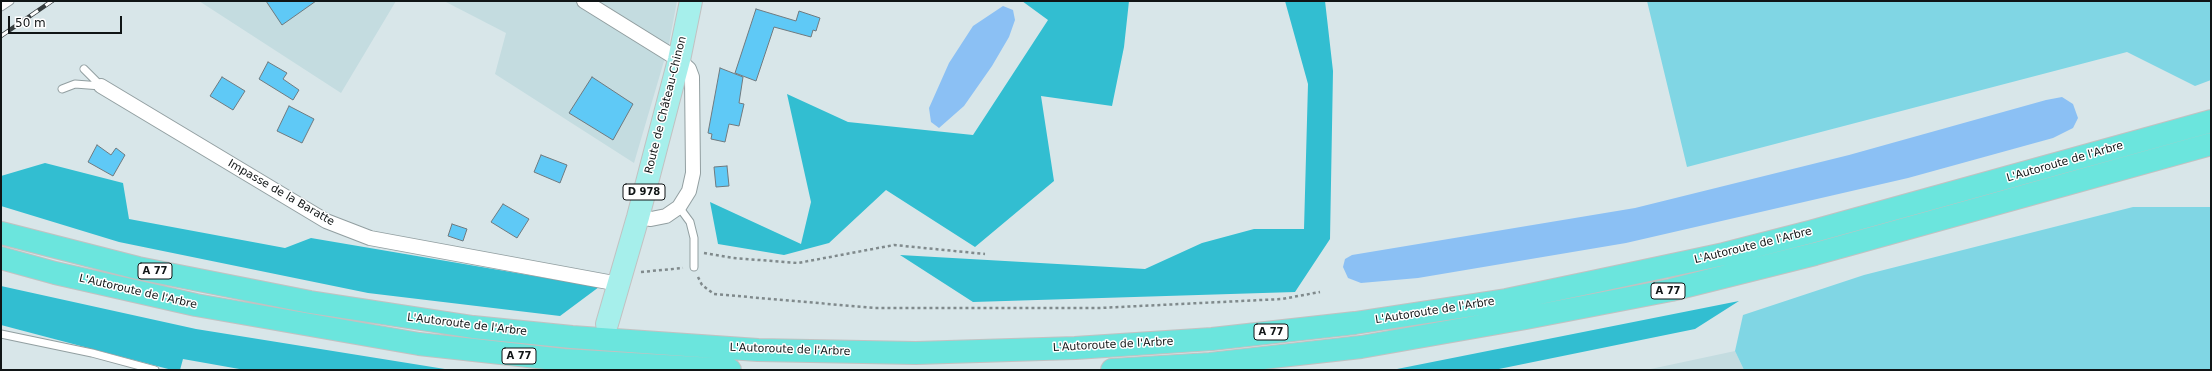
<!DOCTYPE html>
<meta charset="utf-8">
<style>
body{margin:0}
#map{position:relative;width:2212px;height:371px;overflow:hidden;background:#d8e6e9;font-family:"DejaVu Sans",sans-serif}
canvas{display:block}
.frame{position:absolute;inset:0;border:2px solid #101516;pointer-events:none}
.scale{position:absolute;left:8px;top:16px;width:114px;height:18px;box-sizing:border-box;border:2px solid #101516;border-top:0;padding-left:5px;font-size:12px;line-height:14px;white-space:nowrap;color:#101516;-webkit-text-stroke:3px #fff;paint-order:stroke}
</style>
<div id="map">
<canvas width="2212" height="371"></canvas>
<div class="frame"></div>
<div class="scale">50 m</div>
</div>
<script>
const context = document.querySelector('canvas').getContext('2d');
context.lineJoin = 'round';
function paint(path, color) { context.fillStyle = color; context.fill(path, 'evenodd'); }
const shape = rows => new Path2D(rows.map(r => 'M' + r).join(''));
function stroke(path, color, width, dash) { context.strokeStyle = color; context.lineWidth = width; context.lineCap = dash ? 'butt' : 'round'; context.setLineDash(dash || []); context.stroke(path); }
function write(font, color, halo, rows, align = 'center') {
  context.font = font + ' "DejaVu Sans",sans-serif'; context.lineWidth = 3; context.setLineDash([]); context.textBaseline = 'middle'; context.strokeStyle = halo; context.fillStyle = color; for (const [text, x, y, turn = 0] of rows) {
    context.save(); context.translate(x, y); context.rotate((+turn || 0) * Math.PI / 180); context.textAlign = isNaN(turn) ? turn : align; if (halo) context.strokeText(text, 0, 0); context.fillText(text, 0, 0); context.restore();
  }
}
paint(shape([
 [199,1,396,1,341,93],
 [444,1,677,1,669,44,634,163,495,74,506,33],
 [1735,351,1744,370,1646,370]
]), '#c4dce0');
paint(shape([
 [1647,1,2211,1,2211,80,2195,86,2127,52,1687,167],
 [2133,207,2211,207,2211,370,1744,370,1735,351,1743,315,1864,275]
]), '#80d6e4');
paint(shape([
 [1022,1,1129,1,1124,47,1112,106,1041,96,1054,181,975,247,886,190,829,243,784,255,718,244,710,202,801,244,811,202,787,94,848,122,973,135,1048,20],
 [1285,1,1325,1,1333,71,1330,239,1295,292,973,302,900,255,1145,269,1202,243,1254,229,1304,229,1308,84],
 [45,163,123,183,129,219,285,248,311,238,599,287,560,316,368,293,119,242,1,206,1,176],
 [1,286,196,329,451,370,245,370,183,359,180,370,172,370,1,325],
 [1739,301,1695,329,1494,370,1392,370]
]), '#32bed1');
paint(shape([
 [1003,6,1013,10,1015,20,1009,37,992,66,964,106,939,128,931,122,929,108,949,63,973,26],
 [2062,97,2073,104,2078,118,2073,128,2053,138,1908,178,1626,243,1418,278,1361,283,1348,278,1343,267,1345,259,1352,255,1635,208,1849,155,2046,100]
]), '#8bc0f4');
const building = shape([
 [266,1,316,1,282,25,266,1],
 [756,9,796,21,799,11,820,18,816,31,813,30,811,37,774,27,756,81,735,73,756,9],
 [268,62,287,73,283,79,299,90,293,100,259,79,268,62],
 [720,68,743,77,739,103,744,104,739,126,729,124,725,142,711,139,712,134,708,133,720,68],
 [222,77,245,91,233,110,210,96,222,77],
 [592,77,633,104,613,140,569,113,592,77],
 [289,106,314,119,302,143,277,131,289,106],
 [97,145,111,155,116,148,125,155,113,176,88,162,97,145],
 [541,155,567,165,560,183,534,172,541,155],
 [727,166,729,186,716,187,714,167,727,166],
 [503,204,529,219,517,238,491,222,503,204],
 [452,224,467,229,463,241,448,236,452,224]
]);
paint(building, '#5fc9f6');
stroke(building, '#6f7a7f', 1);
const lane = shape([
 [1,7,10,1],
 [84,69,101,86],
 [62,89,75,84,101,86],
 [679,207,690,222,694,238,694,267],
 [1,334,92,353,155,370]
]);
const street = shape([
 [584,1,679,60,689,69,692,77,693,173,689,191,679,207,666,216,651,219,638,217],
 [101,86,326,221,370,238,619,284]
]);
const primary = shape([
 [607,324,638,217,679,60,691,1]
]);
const highway = shape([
 [1,233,138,268,310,302,473,327,572,337,758,350,916,353,1075,348,1212,339,1355,323,1506,300,1597,281,1724,254,1810,232,2211,121],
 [1,258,55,273,196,305,419,344,564,360,730,370],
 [1112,370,1210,364,1361,347,1526,318,1671,290,1815,254,2211,144]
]);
stroke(lane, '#929fa1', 9);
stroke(street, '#929fa1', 16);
stroke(primary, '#c1c2c2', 24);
stroke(highway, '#c1c2c2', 24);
stroke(shape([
 [704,253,733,258,798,263,894,245,985,254],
 [641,272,683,268],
 [698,277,702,285,714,294,875,308,1099,308,1282,299,1320,292]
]), '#808a8c', 2.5, [3, 3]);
stroke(lane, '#fff', 7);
stroke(street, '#fff', 14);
stroke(primary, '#a6efeb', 22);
stroke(highway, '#6be5dd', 22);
const rail = shape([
 [1,36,52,1]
]);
stroke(rail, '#363d3e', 4.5);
stroke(rail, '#fff', 3, [9]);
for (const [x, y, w] of [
 [644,192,42],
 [155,271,34],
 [1668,291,34],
 [1271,332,34],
 [519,356,34]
]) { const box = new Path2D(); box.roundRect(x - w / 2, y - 8, w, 16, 3); context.fillStyle = '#fff'; context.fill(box); stroke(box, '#101516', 1); }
write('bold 10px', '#101516', null, [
 ["D 978",644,192],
 ["A 77",155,271],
 ["A 77",1668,291],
 ["A 77",1271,332],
 ["A 77",519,356]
]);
write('11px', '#101516', '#fff', [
 ["Route de Château-Chinon",666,105,-76],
 ["L'Autoroute de l'Arbre",2065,162,-16],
 ["Impasse de la Baratte",281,193,30],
 ["L'Autoroute de l'Arbre",1753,246,-14],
 ["L'Autoroute de l'Arbre",138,292,13],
 ["L'Autoroute de l'Arbre",1435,311,-9],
 ["L'Autoroute de l'Arbre",467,325,7],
 ["L'Autoroute de l'Arbre",1113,345,-3],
 ["L'Autoroute de l'Arbre",790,350,2]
]);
</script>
